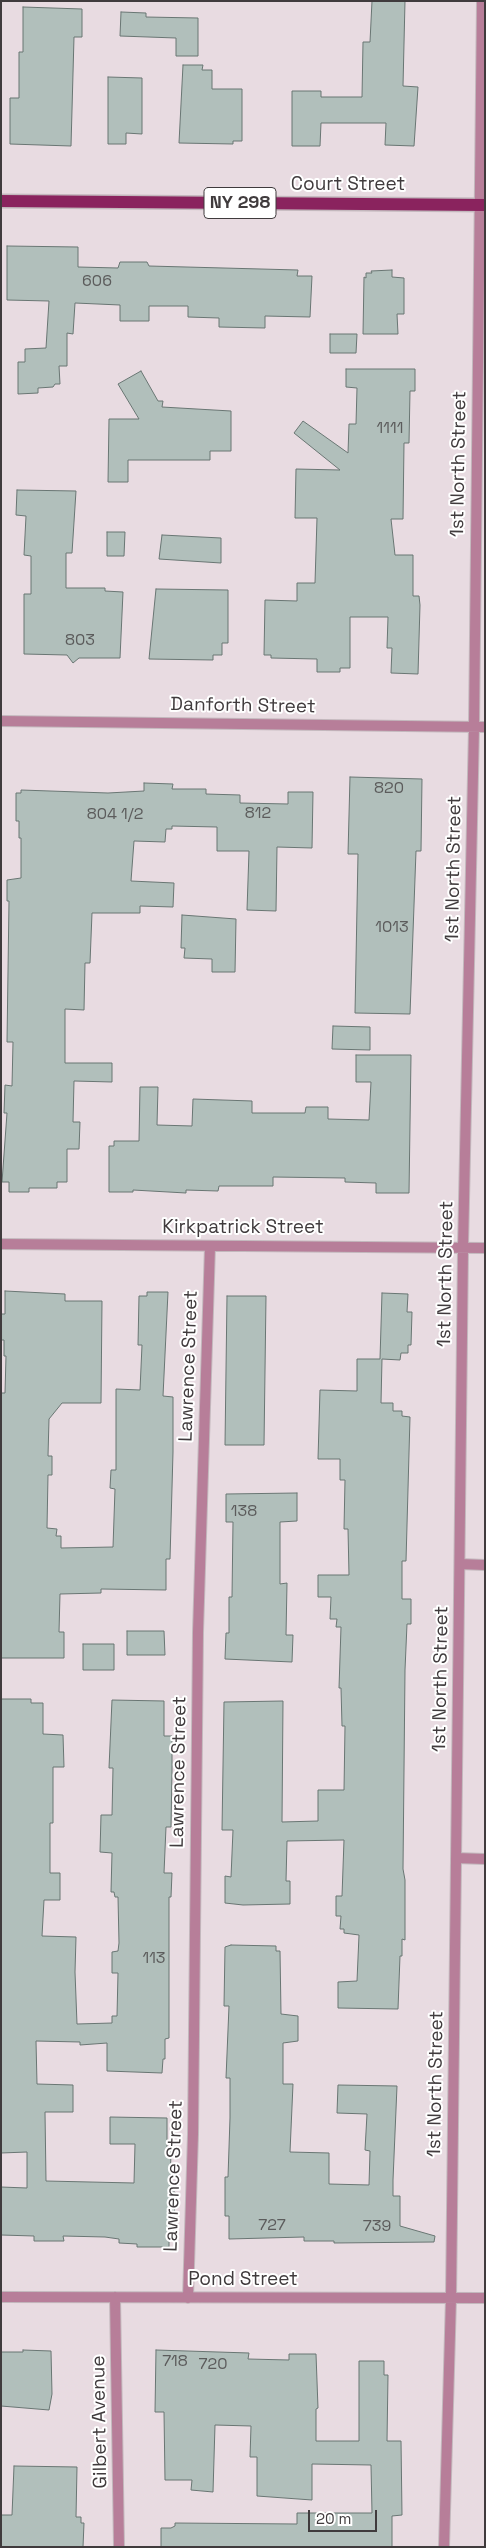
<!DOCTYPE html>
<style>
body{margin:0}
#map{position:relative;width:486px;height:2548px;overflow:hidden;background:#e8dbe1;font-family:"Space Grotesk",sans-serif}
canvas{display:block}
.frame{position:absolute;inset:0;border:2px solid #403b3d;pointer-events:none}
.scale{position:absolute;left:308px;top:2510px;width:69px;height:22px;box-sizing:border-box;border:2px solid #403b3d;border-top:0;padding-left:6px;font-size:15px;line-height:18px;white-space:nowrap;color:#403b3d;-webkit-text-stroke:4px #fff;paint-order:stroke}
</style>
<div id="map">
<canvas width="486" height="2548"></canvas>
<div class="frame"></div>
<div class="scale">20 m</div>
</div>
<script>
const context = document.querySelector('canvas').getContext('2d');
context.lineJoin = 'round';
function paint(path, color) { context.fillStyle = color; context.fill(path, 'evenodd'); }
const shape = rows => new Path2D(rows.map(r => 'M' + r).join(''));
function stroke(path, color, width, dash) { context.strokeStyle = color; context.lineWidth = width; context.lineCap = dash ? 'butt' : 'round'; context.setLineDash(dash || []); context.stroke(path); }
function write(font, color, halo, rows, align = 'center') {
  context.font = font + ' "Space Grotesk",sans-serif'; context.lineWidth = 4; context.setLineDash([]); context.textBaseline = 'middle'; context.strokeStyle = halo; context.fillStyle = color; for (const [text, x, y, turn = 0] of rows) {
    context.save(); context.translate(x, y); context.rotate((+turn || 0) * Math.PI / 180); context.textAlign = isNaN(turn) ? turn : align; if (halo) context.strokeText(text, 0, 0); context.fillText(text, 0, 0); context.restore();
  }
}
const building = shape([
 [372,1,405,1,403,86,418,87,414,146,385,145,386,123,321,123,320,146,292,146,292,91,321,91,321,97,362,97,363,42,370,42,372,1],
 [23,7,82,9,82,37,74,37,71,146,10,144,10,98,19,98,19,52,23,52,23,7],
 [121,12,146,13,146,17,198,18,198,56,176,56,176,38,120,36,121,12],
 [183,65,203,65,202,70,212,70,212,89,242,89,242,141,233,141,233,144,179,143,183,65],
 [108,77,142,78,142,134,126,133,126,144,108,144,108,77],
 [7,246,78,247,78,267,118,268,120,262,147,262,149,266,298,270,297,276,312,276,310,317,265,316,265,328,219,327,219,318,188,317,188,306,149,306,149,321,120,321,120,305,75,303,73,334,67,333,67,366,59,366,60,384,55,384,53,387,38,388,38,393,18,394,18,362,25,362,25,349,46,348,49,301,7,300,7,246],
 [392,270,392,277,404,278,404,314,397,314,398,334,363,334,364,277,366,278,366,273,372,273,371,271,392,270],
 [330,334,357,334,356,353,330,353,330,334],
 [346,369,415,369,415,391,410,391,409,443,404,443,403,519,391,519,395,555,413,555,413,596,419,596,420,605,418,674,391,673,392,648,387,648,388,617,350,617,350,668,340,668,340,672,317,672,317,659,271,658,271,655,264,655,265,600,297,601,297,583,315,583,317,518,295,518,296,469,340,470,294,433,303,421,348,453,349,424,356,424,357,388,346,387,346,369],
 [141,371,158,401,163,401,162,407,231,411,231,451,210,451,210,460,128,460,128,482,108,482,109,419,139,419,118,384,141,371],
 [17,490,76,491,72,553,66,553,66,588,105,588,105,591,123,592,120,658,79,658,73,663,67,655,24,654,24,594,31,594,31,556,24,555,26,516,16,515,17,490],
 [107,532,125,532,124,556,107,556,107,532],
 [162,535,221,538,221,563,159,559,162,535],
 [156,589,228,590,228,643,222,643,222,655,213,655,213,660,149,659,156,589],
 [350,777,422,779,421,851,416,851,410,1014,355,1013,358,854,348,854,350,777],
 [144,783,173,784,172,789,206,789,206,794,240,795,240,803,288,804,288,792,313,792,312,848,277,847,276,911,247,910,249,851,217,851,217,827,172,826,172,829,166,829,165,842,134,841,131,881,174,883,173,907,140,906,140,913,92,913,90,963,85,963,84,1010,65,1009,65,1063,112,1063,112,1082,74,1081,73,1122,80,1122,79,1149,67,1149,67,1182,57,1182,57,1188,29,1188,29,1192,9,1192,9,1182,2,1182,7,1113,4,1113,5,1085,12,1086,13,1042,7,1042,9,901,7,901,7,880,21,878,21,838,19,838,19,821,16,821,16,793,21,793,21,790,108,793,144,791,144,783],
 [182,915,236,919,235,972,212,972,212,959,184,958,185,948,181,948,182,915],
 [333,1026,370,1027,370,1050,332,1049,333,1026],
 [356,1055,411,1055,409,1193,376,1193,376,1183,345,1182,345,1178,273,1177,273,1186,219,1186,218,1191,186,1190,186,1193,133,1190,133,1192,109,1192,109,1146,114,1146,114,1141,139,1141,140,1087,158,1087,157,1125,192,1126,193,1099,252,1101,252,1113,305,1113,306,1107,328,1107,328,1119,369,1120,371,1082,356,1082,356,1055],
 [5,1291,65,1294,65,1301,102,1301,101,1403,62,1403,49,1419,48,1456,52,1456,52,1475,48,1475,47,1528,57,1529,56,1536,61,1536,61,1548,113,1547,115,1489,110,1488,111,1470,116,1470,116,1389,140,1390,142,1345,138,1345,139,1296,147,1296,147,1292,168,1292,163,1396,173,1397,173,1452,170,1559,166,1559,166,1590,101,1589,101,1593,60,1594,59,1632,64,1632,64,1658,1,1658,1,1393,5,1393,6,1356,4,1356,4,1340,1,1340,1,1314,5,1314,5,1291],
 [382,1293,408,1294,407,1312,412,1312,411,1345,408,1345,408,1353,401,1353,400,1360,382,1359,381,1403,393,1403,393,1411,402,1411,402,1416,410,1417,406,1561,402,1561,402,1599,411,1599,411,1624,407,1624,405,1670,403,1869,405,1880,405,1940,402,1939,402,1956,400,1956,398,2009,338,2008,338,1982,357,1981,359,1935,344,1933,344,1929,340,1929,341,1916,336,1916,336,1896,342,1896,344,1840,287,1841,286,1881,290,1881,290,1904,243,1905,225,1903,225,1876,231,1877,233,1830,222,1830,224,1702,283,1701,282,1822,318,1821,318,1790,344,1790,345,1726,342,1726,341,1688,339,1688,341,1627,336,1627,337,1619,330,1619,331,1597,318,1597,318,1575,349,1575,348,1529,344,1529,345,1480,340,1480,340,1459,318,1459,320,1390,357,1391,357,1359,380,1359,382,1293],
 [227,1296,266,1296,264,1445,225,1445,227,1296],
 [297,1493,297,1521,280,1522,280,1584,287,1583,286,1635,293,1635,292,1662,225,1659,226,1633,229,1633,229,1597,232,1597,233,1522,226,1522,226,1494,297,1493],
 [127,1631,164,1631,165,1655,127,1655,127,1631],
 [83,1644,114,1644,114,1670,83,1670,83,1644],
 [1,1699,31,1699,31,1703,43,1703,43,1734,63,1735,64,1767,53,1767,53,1823,50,1823,50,1873,60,1873,60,1900,44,1900,42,1936,76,1937,75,1972,77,2024,112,2023,112,2016,117,2016,118,1973,112,1973,112,1952,118,1951,119,1943,118,1897,115,1897,114,1892,111,1892,112,1853,100,1852,101,1815,112,1815,113,1768,109,1768,112,1700,164,1701,164,1736,172,1736,172,1770,171,1827,166,1827,164,1873,172,1873,171,1897,169,1897,169,2038,165,2039,165,2059,163,2059,162,2073,107,2071,107,2043,80,2045,80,2042,36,2041,37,2084,73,2085,73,2112,45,2112,46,2181,134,2183,135,2144,110,2144,110,2117,167,2118,167,2151,171,2151,170,2188,172,2188,172,2192,175,2192,174,2232,169,2232,169,2247,137,2247,137,2244,119,2243,119,2239,105,2237,63,2236,64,2241,34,2241,34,2236,1,2235,1,2187,27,2188,27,2152,1,2153,1,1699],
 [231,1945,276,1946,276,1951,280,1951,281,2014,298,2016,298,2041,283,2043,283,2084,293,2084,290,2152,329,2153,329,2184,369,2185,370,2151,365,2150,367,2114,337,2113,338,2085,397,2086,393,2180,393,2196,400,2196,400,2226,435,2236,434,2242,334,2243,334,2241,304,2241,304,2237,229,2239,229,2216,225,2216,225,2177,228,2177,230,2118,230,2078,226,2078,229,2006,224,2006,225,1947,231,1945],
 [23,2350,51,2351,52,2394,49,2410,1,2406,1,2352,23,2352,23,2350],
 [156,2350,249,2353,248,2359,289,2360,289,2354,316,2354,318,2408,316,2409,316,2441,359,2441,359,2361,384,2361,384,2375,388,2375,387,2441,401,2441,402,2515,392,2516,392,2547,161,2547,161,2528,171,2528,175,2526,175,2523,297,2524,297,2513,372,2513,371,2465,312,2464,312,2500,257,2496,257,2457,250,2457,251,2426,215,2425,213,2492,191,2490,192,2480,165,2480,164,2412,155,2412,156,2350],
 [14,2466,77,2467,76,2517,81,2517,81,2523,84,2523,83,2547,1,2547,1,2515,12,2515,14,2466]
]);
paint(building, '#b1bfbb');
stroke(building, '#697673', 1);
const street = shape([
 [1,721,485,727],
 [1,1244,485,1248],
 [460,1564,485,1565],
 [456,1858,485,1859],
 [1,2297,485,2298],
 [115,2297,119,2547],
 [188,2298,193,2134,198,1632,210,1246],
 [444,2547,451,2298,463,1248,474,727,482,1]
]);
const primary = shape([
 [1,201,485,205]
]);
stroke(street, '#c3b8bd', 12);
stroke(primary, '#c3b8bd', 15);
stroke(street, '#b77e99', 10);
stroke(primary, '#8a235e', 12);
write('16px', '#5c5c5c', null, [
 ["606",97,282],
 ["1111",390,429],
 ["803",80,641],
 ["820",389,789],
 ["812",258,814],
 ["804 1/2",115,815],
 ["1013",392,928],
 ["138",244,1512],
 ["113",154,1959],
 ["727",272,2226],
 ["739",377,2227],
 ["718",175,2362],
 ["720",213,2365]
]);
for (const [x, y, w] of [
 [240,203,72]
]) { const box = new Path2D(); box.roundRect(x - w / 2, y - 15.5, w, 31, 4); context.fillStyle = '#fff'; context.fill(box); stroke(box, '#403b3d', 1); }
write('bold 18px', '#403b3d', null, [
 ["NY 298",240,203]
]);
write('19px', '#403b3d', '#fff', [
 ["Court Street",348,185],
 ["1st North Street",459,464,-89],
 ["Danforth Street",243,706,1],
 ["1st North Street",454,869,-89],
 ["Kirkpatrick Street",243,1228],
 ["1st North Street",446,1274,-89],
 ["Lawrence Street",189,1366,-88],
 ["1st North Street",441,1679,-89],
 ["Lawrence Street",179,1772,-89],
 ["1st North Street",436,2084,-89],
 ["Lawrence Street",174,2176,-88],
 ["Pond Street",243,2280],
 ["Gilbert Avenue",100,2422,-91]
]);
</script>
